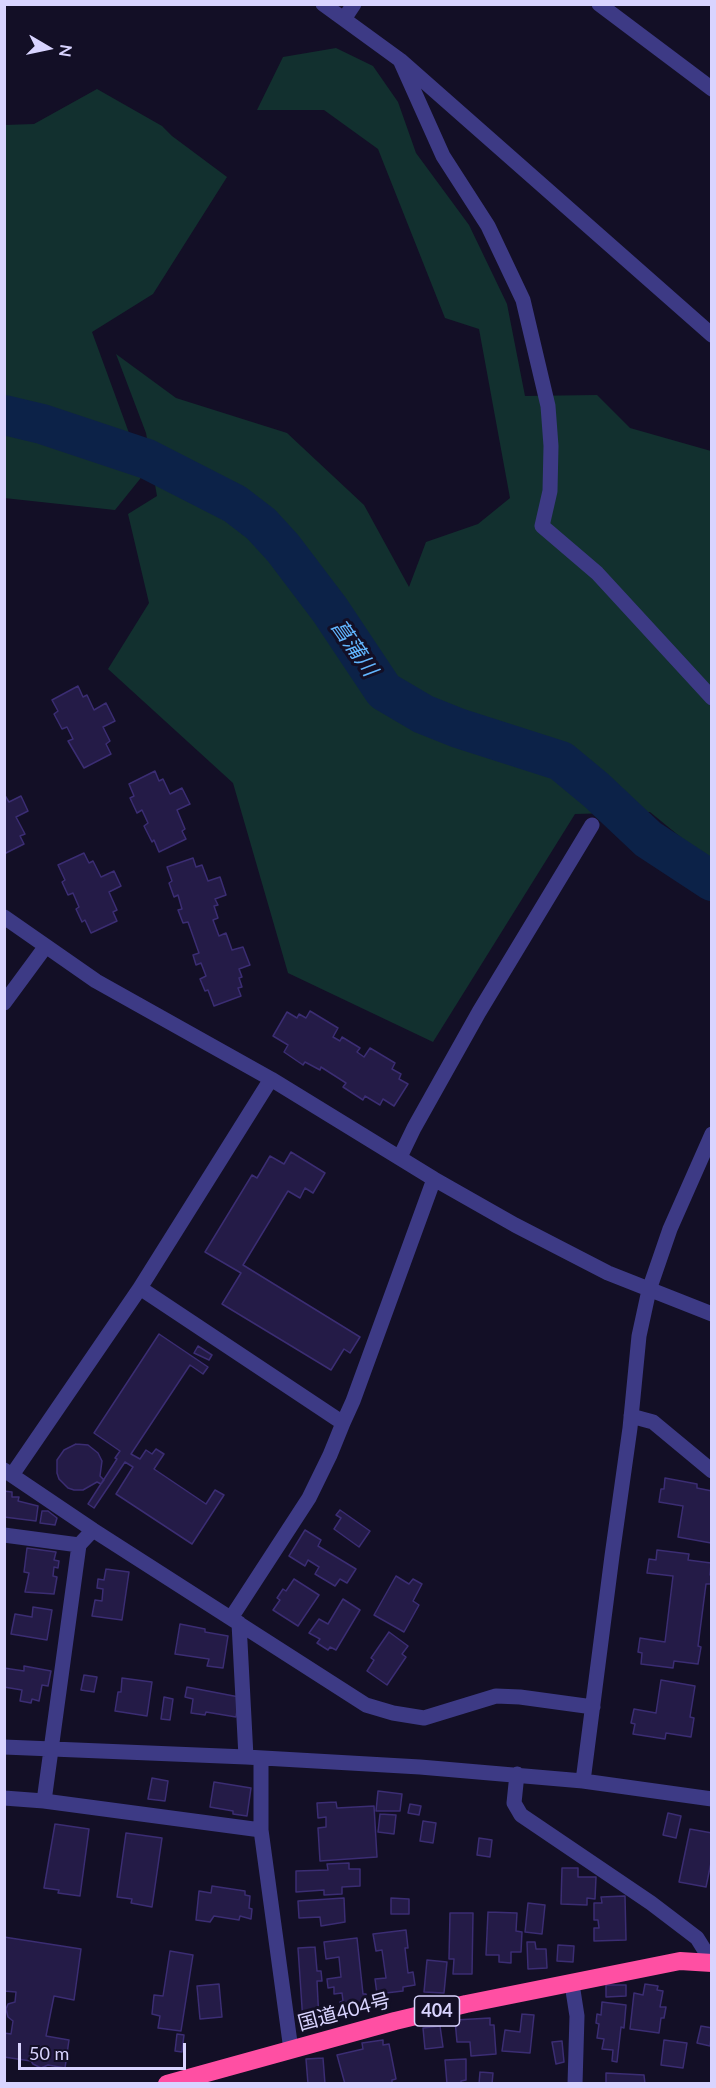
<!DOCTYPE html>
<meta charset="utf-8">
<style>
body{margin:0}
#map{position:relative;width:716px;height:2088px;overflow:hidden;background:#130f26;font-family:Lato,sans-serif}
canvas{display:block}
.frame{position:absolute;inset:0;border:6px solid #d9d4ff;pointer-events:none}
.north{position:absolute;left:18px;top:18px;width:60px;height:60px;-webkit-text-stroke:4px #130f26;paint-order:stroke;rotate:99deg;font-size:16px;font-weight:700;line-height:24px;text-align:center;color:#d9d4ff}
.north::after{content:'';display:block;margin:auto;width:21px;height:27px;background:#d9d4ff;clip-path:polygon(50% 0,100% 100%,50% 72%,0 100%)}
.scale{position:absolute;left:18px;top:2043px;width:168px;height:27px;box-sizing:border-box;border:3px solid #d9d4ff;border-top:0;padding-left:8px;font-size:18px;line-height:21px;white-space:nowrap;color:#d9d4ff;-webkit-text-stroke:4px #130f26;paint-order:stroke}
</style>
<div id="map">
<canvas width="716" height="2088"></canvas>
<div class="frame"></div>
<div class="north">N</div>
<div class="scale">50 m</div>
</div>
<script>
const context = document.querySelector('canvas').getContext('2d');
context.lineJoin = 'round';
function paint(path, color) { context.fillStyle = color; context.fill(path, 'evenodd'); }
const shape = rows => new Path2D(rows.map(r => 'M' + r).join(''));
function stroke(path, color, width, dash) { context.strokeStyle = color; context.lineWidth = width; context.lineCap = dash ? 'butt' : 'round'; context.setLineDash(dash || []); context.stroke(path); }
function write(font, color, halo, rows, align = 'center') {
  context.font = font + ' Lato,"Noto Sans JP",sans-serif'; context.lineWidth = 6; context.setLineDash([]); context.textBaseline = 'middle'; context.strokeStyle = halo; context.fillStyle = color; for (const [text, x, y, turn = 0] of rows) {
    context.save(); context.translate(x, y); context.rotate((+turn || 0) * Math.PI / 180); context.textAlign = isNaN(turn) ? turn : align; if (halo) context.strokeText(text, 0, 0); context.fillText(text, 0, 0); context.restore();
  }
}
paint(shape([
 [336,48,373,66,398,102,416,153,469,225,507,304,525,396,597,395,630,428,711,451,711,862,650,812,575,814,433,1042,288,973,233,783,108,669,149,603,128,514,157,496,146,433,116,354,176,398,287,433,364,505,409,587,426,542,478,524,510,498,479,329,445,318,378,149,324,110,257,110,283,57],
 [97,89,162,126,172,136,227,177,153,294,92,332,144,474,115,510,4,498,5,125,34,124]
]), '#12302f');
stroke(shape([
 [4,415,42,424,147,459,235,504,261,524,283,548,330,610,384,691,423,714,458,728,561,761,596,790,648,839,712,881]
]), '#0c2248', 40);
const building = shape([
 [78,686,83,697,87,695,94,710,106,703,115,721,103,727,110,741,106,744,111,754,84,768,68,741,73,739,67,727,62,729,54,714,58,711,52,700,78,686],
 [155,771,159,781,163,779,170,794,182,788,190,804,177,810,185,829,182,831,186,839,159,852,154,840,152,842,144,826,148,823,142,810,137,813,130,798,134,796,129,784,155,771],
 [4,794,9,802,21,796,28,811,16,817,25,834,20,836,24,844,4,854,4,794],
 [84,853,89,863,93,861,101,877,114,871,121,886,109,892,117,910,113,912,117,921,91,933,85,920,82,922,76,909,79,907,73,893,68,895,62,882,65,880,58,865,84,853],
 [193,858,196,867,202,865,208,881,220,877,226,895,215,899,218,905,214,906,218,918,213,920,219,936,226,933,232,950,243,947,250,965,239,969,242,977,239,978,242,987,238,988,241,996,214,1006,208,990,205,991,200,979,206,976,201,963,196,965,193,955,199,953,188,922,183,923,178,910,182,909,178,895,174,897,169,883,172,881,167,867,193,858],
 [310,1011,338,1028,333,1037,340,1041,342,1037,360,1048,357,1052,364,1057,370,1048,395,1063,392,1069,401,1074,399,1079,408,1084,394,1106,383,1099,380,1105,365,1096,363,1100,343,1087,346,1083,321,1067,320,1070,305,1062,303,1065,284,1052,288,1045,273,1036,287,1012,297,1018,299,1014,306,1018,310,1011],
 [291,1152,325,1173,313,1193,305,1188,300,1198,288,1191,243,1265,360,1337,350,1353,344,1349,331,1370,222,1304,241,1273,205,1252,252,1175,257,1178,270,1156,284,1164,291,1152],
 [159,1334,208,1367,203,1374,190,1365,131,1454,140,1459,146,1450,152,1454,156,1449,164,1454,154,1469,206,1504,215,1490,224,1495,192,1544,116,1494,133,1467,125,1462,94,1508,88,1504,117,1459,115,1458,120,1451,94,1433,159,1334],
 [198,1346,212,1355,209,1360,194,1353,198,1346],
 [76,1444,88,1445,98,1453,102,1461,100,1476,104,1480,101,1484,97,1482,83,1490,74,1490,68,1488,59,1479,57,1473,57,1460,64,1450,76,1444],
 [665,1478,697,1484,697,1488,712,1491,711,1543,678,1537,683,1506,659,1502,661,1489,664,1489,665,1478],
 [4,1491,12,1492,12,1497,19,1497,18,1501,38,1506,36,1521,4,1517,4,1491],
 [340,1510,370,1531,359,1547,334,1529,341,1518,336,1515,340,1510],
 [42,1511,48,1511,57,1518,55,1525,40,1523,42,1511],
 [305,1530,321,1540,318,1546,356,1569,347,1583,340,1579,335,1586,315,1574,319,1567,308,1560,305,1566,289,1556,305,1530],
 [27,1548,56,1552,54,1560,59,1561,58,1568,54,1567,53,1576,57,1577,54,1594,25,1592,29,1573,24,1572,27,1548],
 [657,1550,689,1554,688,1560,711,1563,710,1575,712,1575,712,1584,706,1584,698,1646,701,1647,698,1664,674,1661,673,1668,641,1664,642,1653,638,1652,640,1638,665,1642,673,1576,647,1573,649,1559,656,1560,657,1550],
 [106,1569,129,1572,122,1620,92,1616,95,1600,102,1601,103,1589,97,1588,98,1579,104,1580,106,1569],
 [396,1576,409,1584,413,1579,422,1584,413,1601,419,1605,404,1632,374,1615,396,1576],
 [294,1579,319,1595,298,1626,273,1610,280,1600,277,1598,283,1589,286,1591,294,1579],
 [343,1599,360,1610,336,1650,330,1647,328,1650,317,1643,320,1639,309,1633,319,1619,328,1624,343,1599],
 [33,1607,52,1610,47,1640,11,1634,15,1614,32,1617,33,1607],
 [180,1624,205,1629,205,1632,228,1636,223,1668,207,1666,209,1659,175,1654,180,1624],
 [389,1632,408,1646,402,1654,406,1657,387,1685,367,1671,374,1660,371,1658,389,1632],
 [24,1666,51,1671,48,1686,42,1685,39,1701,32,1699,31,1703,20,1701,22,1690,4,1687,4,1668,24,1671,24,1666],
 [84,1675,97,1677,94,1692,81,1690,84,1675],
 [122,1678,152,1682,147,1716,115,1711,118,1692,121,1692,122,1678],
 [661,1680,695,1686,690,1717,694,1718,691,1737,666,1733,665,1739,633,1734,635,1724,631,1723,634,1709,656,1713,661,1680],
 [187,1687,239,1697,236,1717,206,1712,205,1715,191,1713,193,1699,185,1697,187,1687],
 [164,1697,173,1699,170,1720,161,1719,164,1697],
 [152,1778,168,1781,165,1801,148,1799,152,1778],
 [214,1782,251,1788,247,1816,233,1814,233,1811,210,1807,214,1782],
 [378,1791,402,1794,400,1811,376,1811,378,1791],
 [336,1802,337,1808,374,1806,377,1857,320,1861,318,1828,326,1827,326,1817,318,1818,317,1803,336,1802],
 [410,1804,421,1806,419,1815,408,1813,410,1804],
 [668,1813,681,1816,676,1838,663,1835,668,1813],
 [380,1814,396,1815,394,1834,378,1832,380,1814],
 [423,1821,436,1823,433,1843,420,1841,423,1821],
 [55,1824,89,1829,80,1896,58,1893,59,1890,44,1888,55,1824],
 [690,1829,712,1833,712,1858,706,1887,679,1882,690,1829],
 [126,1833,162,1838,152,1907,131,1903,132,1899,117,1897,126,1833],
 [479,1838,492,1840,490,1857,477,1855,479,1838],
 [349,1863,349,1869,360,1869,360,1886,342,1887,342,1894,324,1895,324,1890,296,1892,296,1871,328,1870,327,1864,349,1863],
 [562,1868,578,1868,578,1877,596,1877,595,1899,587,1898,587,1905,561,1904,562,1868],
 [212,1886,245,1891,245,1895,250,1896,249,1908,252,1909,251,1919,240,1916,239,1920,214,1916,210,1922,196,1920,199,1891,211,1893,212,1886],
 [625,1896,626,1940,594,1941,594,1928,599,1928,598,1920,594,1920,594,1903,602,1903,601,1897,625,1896],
 [344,1898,345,1922,321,1926,320,1917,299,1918,298,1901,344,1898],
 [391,1898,409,1899,409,1914,391,1914,391,1898],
 [528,1903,545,1905,542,1934,525,1932,528,1903],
 [488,1912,517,1913,516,1931,522,1932,521,1952,511,1952,511,1963,499,1962,499,1955,486,1955,488,1912],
 [450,1913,473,1913,472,1974,453,1974,454,1959,449,1959,450,1913],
 [406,1930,408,1948,405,1948,408,1973,413,1972,415,1985,403,1987,403,1991,377,1994,375,1979,386,1978,382,1950,376,1951,373,1934,406,1930],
 [4,1937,81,1949,74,2000,54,1996,46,2036,69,2040,65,2068,48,2065,41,2068,33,2064,31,2061,4,2057,4,2033,11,2034,13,2021,8,2017,6,2009,8,2004,15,2002,16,1992,4,1991,4,1937],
 [357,1938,363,1994,366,1994,368,2010,341,2014,340,2002,343,2001,342,1993,334,1994,334,1987,328,1988,327,1979,341,1977,339,1957,326,1959,324,1942,357,1938],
 [527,1942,535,1942,536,1949,546,1949,547,1968,528,1969,527,1942],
 [558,1945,574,1946,573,1962,557,1961,558,1945],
 [315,1947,317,1971,321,1971,322,1981,317,1981,319,2021,303,2022,298,1948,315,1947],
 [170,1951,193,1955,181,2031,158,2028,160,2016,152,2014,154,1995,163,1996,170,1951],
 [427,1960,447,1962,444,1993,424,1992,427,1960],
 [219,1984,222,2017,200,2019,197,1986,219,1984],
 [645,1984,658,1986,657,1990,663,1991,660,2007,666,2007,664,2018,661,2018,659,2033,630,2029,634,1993,643,1995,645,1984],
 [606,1985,626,1985,626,1996,606,1997,606,1985],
 [602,2002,626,2005,624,2028,621,2027,617,2062,612,2061,613,2050,602,2049,604,2039,597,2038,599,2024,596,2023,597,2014,601,2015,602,2002],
 [522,2014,534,2015,530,2053,502,2051,505,2030,520,2032,522,2014],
 [490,2018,490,2025,494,2025,496,2054,471,2056,470,2042,457,2042,455,2020,490,2018],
 [440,2026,443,2047,425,2049,423,2028,440,2026],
 [701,2026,712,2028,710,2046,697,2043,701,2026],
 [177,2034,184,2035,182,2052,175,2051,177,2034],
 [383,2040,383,2045,389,2044,396,2079,392,2080,392,2084,345,2084,337,2055,363,2049,362,2043,383,2040],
 [664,2040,687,2043,683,2068,661,2065,664,2040],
 [562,2041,564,2062,556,2064,552,2042,562,2041],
 [323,2058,325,2084,308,2084,306,2059,323,2058],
 [466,2059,466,2080,461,2081,461,2084,447,2084,445,2060,466,2059],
 [480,2072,493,2073,492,2084,479,2084,480,2072],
 [606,2073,644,2075,645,2084,606,2084,606,2073]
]);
paint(building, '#241b47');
stroke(building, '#3b2d73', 1.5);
stroke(shape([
 [323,4,400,60,712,335],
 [599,4,712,89],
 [344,19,354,4],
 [400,60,443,156,488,226,523,300,548,406,551,446,550,491,542,526,597,573,712,698],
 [4,917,96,981,271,1079,434,1179,515,1225,608,1273,712,1314],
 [4,1003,46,946],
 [400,1157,414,1128,479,1012,592,825],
 [140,1288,343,1423,353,1401,434,1179],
 [631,1416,653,1422,712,1471],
 [4,1470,93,1530,366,1705,393,1713,424,1718,496,1696,520,1697,593,1707],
 [12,1475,140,1288,271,1079],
 [4,1535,79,1545],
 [231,1618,309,1498,330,1455,343,1423],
 [239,1623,246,1757],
 [4,1747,246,1757,420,1767,583,1781,712,1799],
 [261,1759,261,1830,291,2050],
 [517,1774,514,1803,521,1815,651,1903,697,1938,712,1962],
 [583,1781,612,1556,630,1428,639,1336,649,1290,670,1229,712,1134],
 [4,1798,44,1801,261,1830],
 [44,1801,79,1545,93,1530],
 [572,1984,577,2016,575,2084]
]), '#3d3a85', 15);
stroke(shape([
 [167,2084,395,2021,466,2004,680,1961,712,1963]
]), '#ff4fa3', 18);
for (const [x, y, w] of [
 [437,2011,45]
]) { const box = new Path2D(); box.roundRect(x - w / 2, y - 15, w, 30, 4.5); context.fillStyle = '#130f26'; context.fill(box); stroke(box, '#d9d4ff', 1.5); }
write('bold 18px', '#d9d4ff', null, [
 ["404",437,2011]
]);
write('20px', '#d9d4ff', '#130f26', [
 ["国道404号",344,2012,-15]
]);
write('italic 21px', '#62b6ff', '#130f26', [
 ["菖蒲川",354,648,55]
]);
</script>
